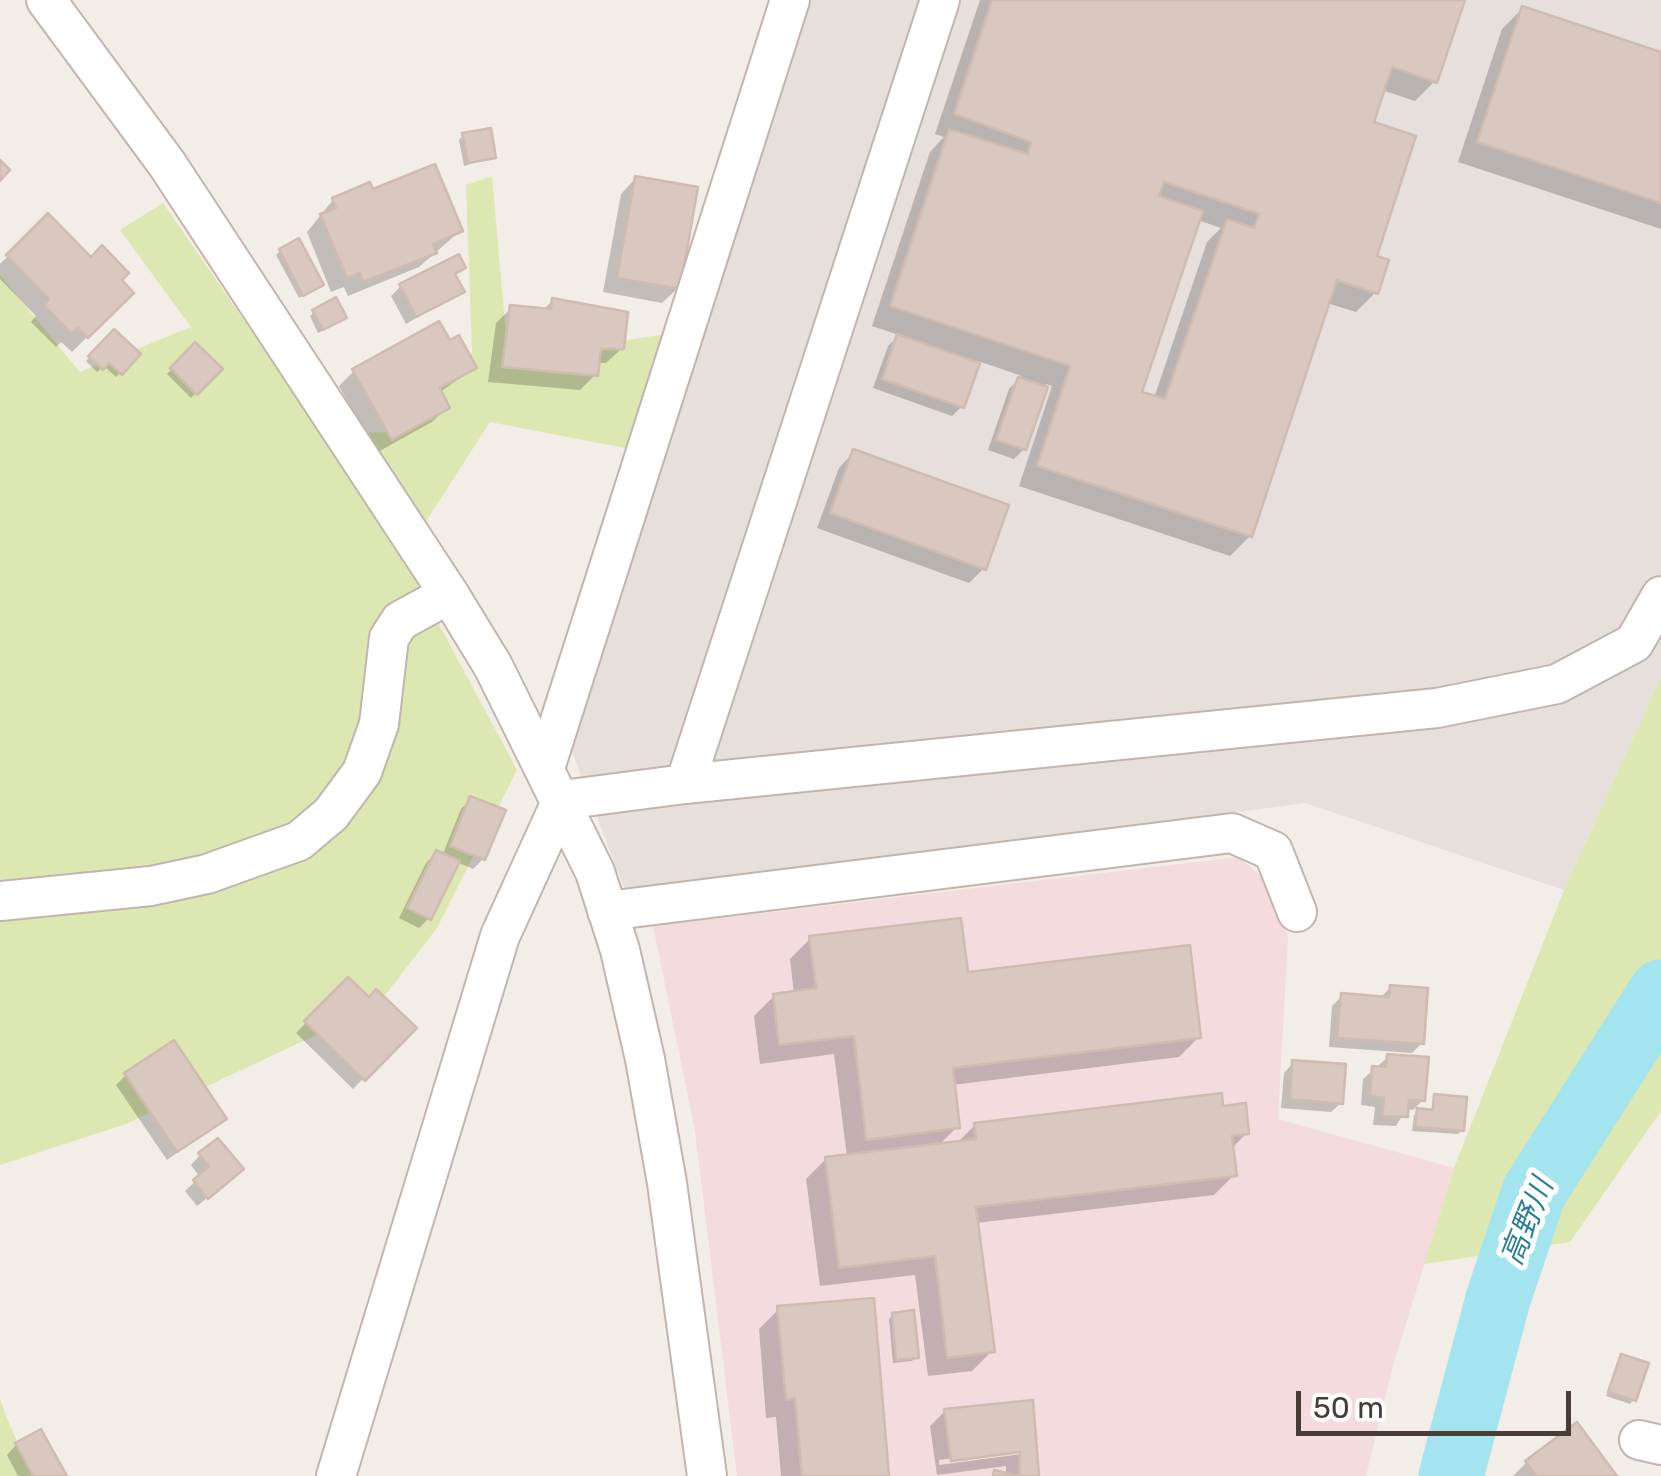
<!DOCTYPE html>
<meta charset="utf-8">
<style>
body{margin:0}
#map{position:relative;width:1661px;height:1476px;overflow:hidden;background:#f3ede7;font-family:Rubik,sans-serif}
canvas{display:block}
.scale{position:absolute;left:1296px;top:1391px;width:275px;height:45px;box-sizing:border-box;border:5px solid #473c36;border-top:0;padding-left:12px;font-size:30px;line-height:35px;white-space:nowrap;color:#473c36;-webkit-text-stroke:8px #fff;paint-order:stroke}
</style>
<div id="map">
<canvas width="1661" height="1476"></canvas>
<div class="scale">50 m</div>
</div>
<script>
const context = document.querySelector('canvas').getContext('2d');
context.lineJoin = 'round';
function paint(path, color) { context.fillStyle = color; context.fill(path, 'evenodd'); }
const shape = rows => new Path2D(rows.map(r => 'M' + r).join(''));
function stroke(path, color, width, dash) { context.strokeStyle = color; context.lineWidth = width; context.lineCap = dash ? 'butt' : 'round'; context.setLineDash(dash || []); context.stroke(path); }
function write(font, color, halo, rows, align = 'center') {
  context.font = font + ' Rubik,"Noto Sans JP",sans-serif'; context.lineWidth = 10; context.setLineDash([]); context.textBaseline = 'middle'; context.strokeStyle = halo; context.fillStyle = color; for (const [text, x, y, turn = 0] of rows) {
    context.save(); context.translate(x, y); context.rotate((+turn || 0) * Math.PI / 180); context.textAlign = isNaN(turn) ? turn : align; if (halo) context.strokeText(text, 0, 0); context.fillText(text, 0, 0); context.restore();
  }
}
paint(shape([
 [812,0,1661,0,1661,677,1564,890,1305,803,627,895,568,742,700,329]
]), '#e6dfdc');
paint(shape([
 [1239,857,1270,884,1288,937,1278,1119,1454,1168,1393,1366,1366,1476,737,1476,695,1131,653,926]
]), '#f4dbde');
paint(shape([
 [492,176,508,358,700,329,661,455,490,422,403,557,517,770,437,928,376,1007,126,1124,0,1165,0,275,80,372,191,327,120,230,163,203,322,433,402,432,472,352,466,185],
 [1661,677,1661,1111,1570,1242,1424,1264,1454,1168,1564,890],
 [0,1398,6,1416,32,1476,0,1476]
]), '#dde7b1');
paint(shape([
 [980,0,1457,0,1435,81,1415,101,1382,90,1371,123,1376,292,1356,312,1327,303,1250,536,1230,556,1019,486,1052,386,1046,384,1024,449,1014,459,988,450,1009,389,1022,376,978,361,962,406,952,416,873,388,888,346,899,335,872,326,930,152,944,137,935,134],
 [1198,220,1221,228,1207,242,1154,398,1139,393],
 [1522,9,1661,55,1661,229,1458,162,1502,29],
 [463,136,494,157,464,166,459,140],
 [636,178,678,288,662,303,603,292,621,194],
 [371,192,460,231,419,267,348,296,344,287,331,292,307,232,333,200],
 [48,217,131,293,72,352,61,342,56,347,31,322,36,316,0,279,0,264],
 [280,251,321,285,299,298,276,255],
 [463,267,454,277,462,291,406,324,391,296,401,286],
 [553,300,622,348,606,363,597,363,595,375,580,390,488,382,496,323,511,308,543,310],
 [314,312,340,322,318,333,310,316],
 [114,332,138,354,116,377,104,366,97,372,86,361],
 [449,344,474,368,439,393,447,407,432,422,376,453,339,386,354,371],
 [195,346,219,369,191,398,167,374],
 [854,452,984,568,969,583,817,528,839,468],
 [471,799,483,859,473,869,457,862,429,918,419,928,399,918,426,863,436,853,442,856,461,809],
 [810,939,1199,1037,1179,1057,952,1085,957,1127,938,1146,956,1144,975,1125,1221,1108,1247,1133,1231,1149,1234,1175,1214,1195,976,1223,992,1351,972,1371,928,1376,915,1275,820,1286,806,1179,826,1159,847,1157,834,1054,760,1064,754,1016,774,996,794,994,790,959],
 [348,980,369,1000,413,1028,353,1089,296,1033],
 [1391,987,1422,1043,1412,1053,1329,1047,1332,1006,1342,996,1380,998],
 [1388,1057,1423,1100,1413,1110,1406,1109,1396,1126,1373,1125,1375,1107,1361,1105,1363,1079],
 [1293,1063,1341,1103,1331,1112,1281,1108,1284,1073],
 [126,1075,224,1119,167,1160,116,1085],
 [1435,1097,1462,1130,1458,1134,1412,1131,1414,1115,1430,1112],
 [200,1155,231,1179,197,1206,185,1191,200,1177,191,1165],
 [779,1309,887,1476,781,1476,776,1417,766,1418,759,1329],
 [893,1315,916,1357,912,1361,893,1363,889,1319],
 [1622,1357,1634,1399,1630,1404,1606,1396],
 [1030,1403,1037,1476,992,1476,1006,1475,1006,1466,937,1475,930,1426,945,1411],
 [1022,1449,1022,1454,939,1465,939,1460],
 [16,1445,64,1476,18,1476,7,1455],
 [1527,1462,1614,1476,1513,1476]
]), '#0003');
stroke(shape([
 [1451,1476,1498,1299,1534,1192,1661,992]
]), '#a4e4ef', 65);
const building = shape([
 [992,0,1465,0,1437,83,1392,67,1374,122,1416,136,1377,256,1389,260,1378,294,1337,280,1252,537,1037,466,1070,366,890,306,949,129,1028,154,1031,142,954,114,992,0],
 [1164,182,1259,214,1254,228,1227,219,1165,399,1142,392,1203,211,1159,196,1164,182],
 [1522,6,1661,52,1661,203,1477,142,1522,6],
 [491,128,496,158,468,163,462,133,491,128],
 [0,160,10,170,0,181,0,160],
 [435,164,463,231,433,244,437,253,363,282,360,273,347,278,320,214,336,208,332,198,370,182,373,189,435,164],
 [635,176,698,187,680,289,617,278,635,176],
 [48,213,91,257,102,245,129,273,122,280,134,293,88,338,78,328,72,334,44,305,49,299,6,255,48,213],
 [299,238,324,285,303,296,279,249,299,238],
 [459,254,466,268,455,274,465,292,416,317,399,284,459,254],
 [336,297,347,318,323,330,312,310,336,297],
 [552,298,628,312,624,349,601,349,598,376,502,367,510,305,551,309,552,298],
 [439,321,450,340,459,335,477,368,440,388,450,408,392,440,352,369,439,321],
 [114,329,141,354,122,375,109,363,103,370,88,356,114,329],
 [897,334,980,363,964,408,882,379,897,334],
 [195,342,223,369,197,395,170,368,195,342],
 [1018,377,1048,387,1026,450,996,440,1018,377],
 [853,449,1009,505,986,570,830,513,853,449],
 [470,796,506,810,485,860,450,846,470,796],
 [436,850,460,861,431,920,407,908,436,850],
 [961,918,968,972,1190,945,1201,1038,953,1068,960,1128,866,1140,854,1036,779,1045,773,994,816,988,809,936,961,918],
 [348,977,369,997,376,989,417,1028,365,1081,304,1021,348,977],
 [1390,985,1428,988,1424,1044,1337,1038,1341,993,1389,997,1390,985],
 [174,1040,227,1119,177,1152,124,1073,174,1040],
 [1387,1054,1429,1057,1425,1101,1409,1100,1408,1117,1382,1116,1384,1098,1370,1096,1372,1066,1386,1067,1387,1054],
 [1292,1060,1346,1064,1343,1104,1290,1099,1292,1060],
 [1222,1093,1223,1106,1246,1103,1249,1134,1232,1136,1237,1176,976,1207,995,1352,947,1358,935,1256,839,1268,825,1157,976,1139,974,1123,1222,1093],
 [1434,1094,1467,1097,1464,1131,1415,1127,1417,1108,1433,1110,1434,1094],
 [218,1138,244,1169,208,1199,193,1180,209,1166,198,1153,218,1138],
 [874,1298,889,1476,802,1476,795,1398,786,1400,777,1306,874,1298],
 [914,1310,919,1358,896,1360,892,1313,914,1310],
 [1621,1354,1649,1363,1636,1401,1608,1392,1621,1354],
 [1033,1400,1039,1476,993,1476,994,1470,1019,1476,1020,1452,951,1461,944,1409,1033,1400],
 [1577,1422,1617,1476,1537,1476,1525,1461,1577,1422],
 [41,1429,67,1476,33,1476,15,1443,41,1429]
]);
paint(building, '#d8c8c0');
stroke(building, '#d0bbb0', 2.5);
const minor = shape([
 [46,0,167,164,449,594,493,666,595,872,620,950,645,1059,667,1183,707,1476],
 [545,768,790,0],
 [685,784,1437,708,1557,684,1634,643,1661,596],
 [0,901,151,886,207,874,299,841,331,814,362,772,379,724,389,638,400,621,449,594],
 [607,911,1232,833,1273,851,1297,912],
 [1639,1440,1661,1445],
 [336,1476,500,936,562,800,685,784,940,0]
]);
stroke(minor, '#c2b5ad', 42);
stroke(minor, '#fff', 38);
write('italic 30px', '#2a8092', '#fff', [
 ["高野川",1528,1222,-68]
]);
</script>
